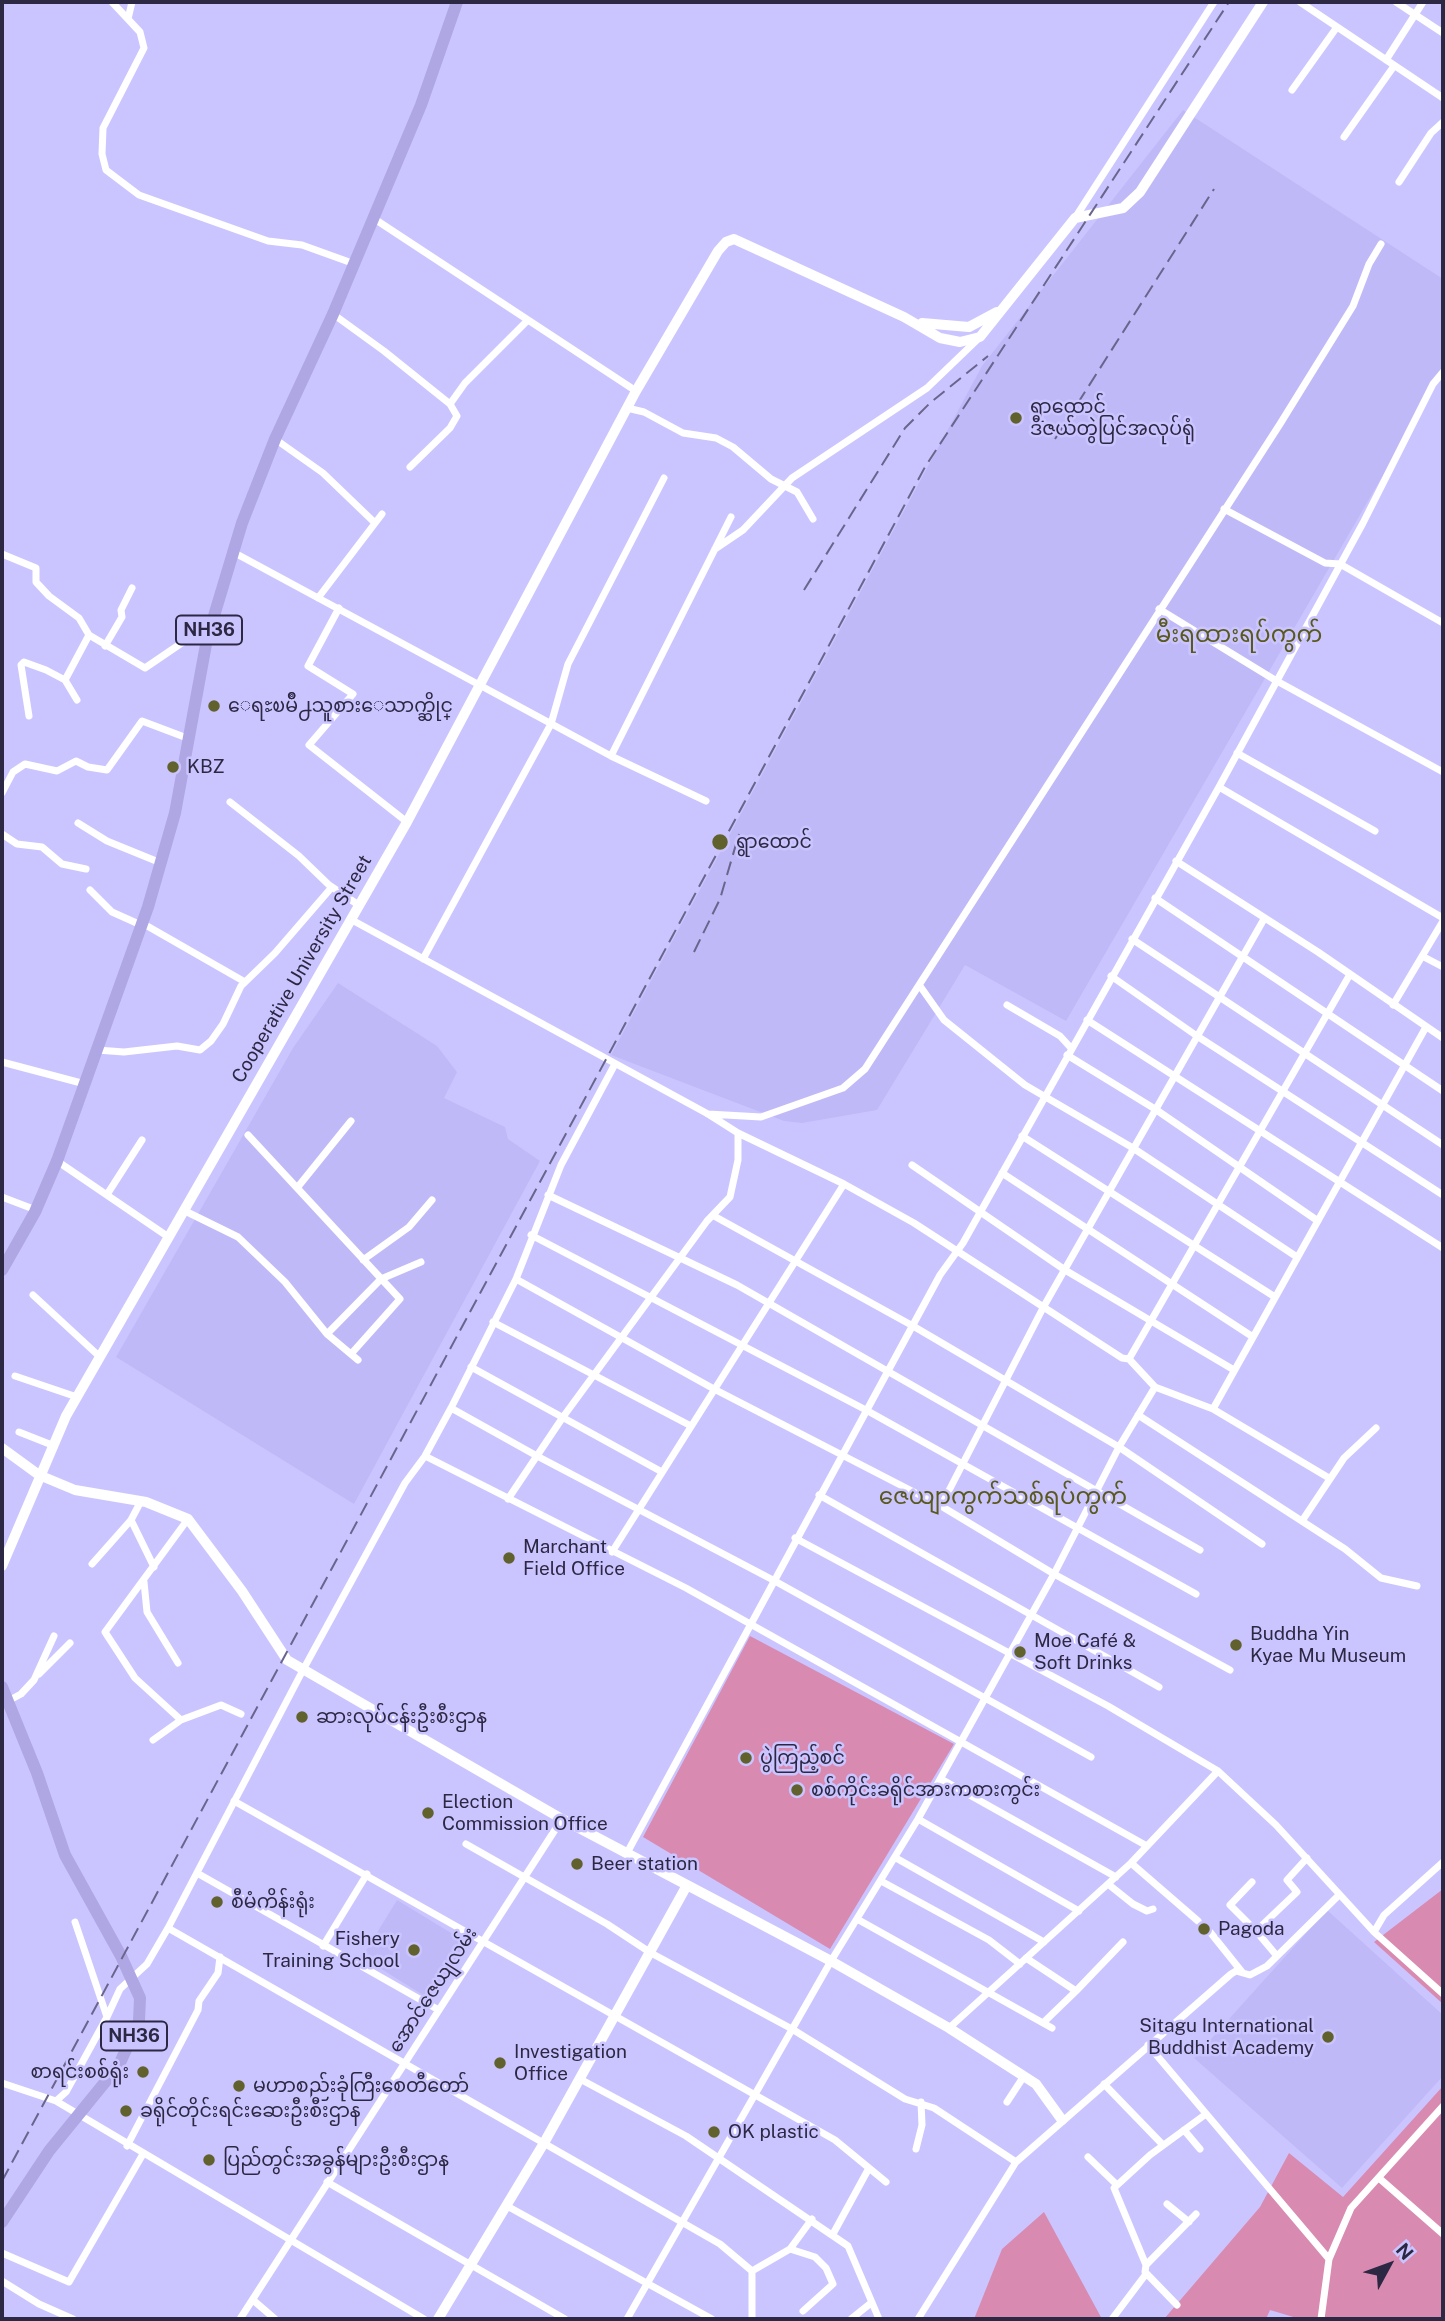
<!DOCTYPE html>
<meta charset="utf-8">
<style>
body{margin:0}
#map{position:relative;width:1445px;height:2321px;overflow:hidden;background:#cbc5ff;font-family:"Public Sans",sans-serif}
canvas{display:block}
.frame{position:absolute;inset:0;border:4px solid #2c2844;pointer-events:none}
.north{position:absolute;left:1354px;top:2230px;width:70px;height:70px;-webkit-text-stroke:5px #cbc5ff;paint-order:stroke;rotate:49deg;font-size:19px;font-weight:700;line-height:28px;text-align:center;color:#2c2844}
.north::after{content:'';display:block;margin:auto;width:24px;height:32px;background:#2c2844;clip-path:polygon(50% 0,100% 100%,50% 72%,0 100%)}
</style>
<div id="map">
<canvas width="1445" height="2321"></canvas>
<div class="frame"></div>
<div class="north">N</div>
</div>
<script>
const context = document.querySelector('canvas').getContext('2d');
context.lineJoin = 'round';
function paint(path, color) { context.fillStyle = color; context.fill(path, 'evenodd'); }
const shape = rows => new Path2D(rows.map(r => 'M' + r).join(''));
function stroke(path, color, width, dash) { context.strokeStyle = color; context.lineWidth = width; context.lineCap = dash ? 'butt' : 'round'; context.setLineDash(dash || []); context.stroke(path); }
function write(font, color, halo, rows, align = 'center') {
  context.font = font + ' "Public Sans","Noto Sans Myanmar",sans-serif'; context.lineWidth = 5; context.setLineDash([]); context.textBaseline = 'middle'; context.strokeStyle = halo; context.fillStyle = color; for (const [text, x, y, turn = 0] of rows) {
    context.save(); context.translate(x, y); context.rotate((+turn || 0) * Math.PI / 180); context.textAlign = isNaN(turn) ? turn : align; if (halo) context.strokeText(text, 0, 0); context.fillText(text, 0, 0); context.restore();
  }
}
paint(shape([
 [1183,110,1443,279,1443,372,1066,1021,965,965,877,1110,802,1123,784,1121,611,1055,982,366],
 [338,983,437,1046,457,1072,444,1098,505,1127,508,1139,540,1161,354,1504,116,1357,293,1048],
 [397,1900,466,1942,431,2000,362,1957],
 [1327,1910,1443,2015,1443,2076,1342,2188,1194,2058]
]), '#c0b9f8');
paint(shape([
 [750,1636,954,1744,830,1949,643,1837],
 [1443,1889,1443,2004,1374,1942],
 [1443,2086,1443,2319,1300,2319,1270,2310,1266,2319,1164,2319,1260,2207,1289,2153,1343,2197],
 [1044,2212,1102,2319,974,2319,1002,2249]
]), '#d88ab1');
stroke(shape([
 [112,2,140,32,144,48,103,128,102,154,106,170,139,195,268,241,302,245,352,263],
 [1300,2,1443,98],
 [1396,2,1443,33],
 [128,19,132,2],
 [1386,60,1423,2],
 [1292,90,1337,27],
 [1344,137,1394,66],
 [1399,182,1431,133,1443,122],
 [373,218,636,391],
 [1075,218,1214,2],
 [333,314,384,351,450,404,457,416,450,428,410,467],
 [450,404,465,383,528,320],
 [627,408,644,412,683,433,716,438,733,447,771,479,797,492,813,519],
 [275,439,323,473,375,523],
 [1224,509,1325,563,1340,564,1443,623],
 [715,549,743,530,792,478,927,388,978,339],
 [233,552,611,756,706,801],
 [2,554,36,568,36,582,49,596,79,618,89,635,145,668,192,636,206,642],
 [318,598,382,514],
 [339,608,308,666,353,694,309,745,407,822],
 [1159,609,1275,680,1443,772],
 [105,646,122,617,121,610,132,588],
 [77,700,65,680,89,635],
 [29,716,21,665,24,662,46,670,65,680],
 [1237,753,1375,831],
 [611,756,731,517],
 [1219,787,1443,918],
 [2,793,13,772,25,764,57,771,76,761,88,767,107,770,142,721,187,738],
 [230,802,299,856,329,885,360,906],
 [78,823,107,841,161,863],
 [2,834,17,844,42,847,62,864,86,869],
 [1176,861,1318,952,1443,1038],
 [90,890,112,912,141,925],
 [1155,898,1443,1091],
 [352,920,708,1114,738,1133,844,1184,914,1223,1122,1358,1129,1359,1155,1387,1213,1409,1329,1478],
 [142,923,245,982],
 [1132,939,1443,1145],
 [1422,956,1443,967],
 [423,959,551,724,568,664,664,478],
 [1111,976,1197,1036,1443,1195],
 [920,986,944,1020,1025,1085,1133,1148,1297,1257],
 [1007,1005,1060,1036,1071,1048],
 [1393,1005,1443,921],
 [1087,1020,1443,1248],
 [97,1050,124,1052,177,1046,200,1050,211,1041,223,1024,241,986,275,953,332,887],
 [1067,1055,1155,1109,1318,1221],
 [2,1062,85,1084],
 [708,1114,761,1117,843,1088,865,1069,1280,424,1353,306,1369,264,1381,244],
 [248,1135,400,1299,351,1354],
 [1022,1136,1275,1297],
 [57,1161,167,1236],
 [912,1165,1065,1270,1234,1370],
 [1002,1173,1253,1337],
 [297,1188,351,1121],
 [108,1193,142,1140],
 [548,1195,737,1285,1200,1550],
 [2,1197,36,1210],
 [183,1210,238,1237,285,1282,327,1334,358,1360],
 [714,1216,913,1326,1119,1447,1262,1544],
 [531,1235,866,1410,1196,1594],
 [363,1260,409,1227,432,1200],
 [516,1279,714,1389,941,1506,1054,1574,1230,1670],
 [33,1295,100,1357],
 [493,1322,691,1426],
 [327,1334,381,1279,421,1262],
 [1129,1359,1349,976],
 [471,1367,662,1472],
 [15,1376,77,1397],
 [451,1408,537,1456,773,1580,1091,1757],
 [1213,1409,1426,1027],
 [1138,1415,1345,1549,1381,1578,1417,1586],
 [19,1432,52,1445],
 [425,1456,686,1588,1147,1846],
 [819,1495,1159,1687],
 [508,1499,563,1417,707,1221,730,1197,738,1160,738,1133],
 [941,1506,1044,1306,1264,919],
 [131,1520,154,1567],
 [1302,1521,1344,1458,1376,1428],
 [795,1538,1108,1706,1218,1771,1276,1825,1374,1932,1443,1994],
 [612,1552,844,1184],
 [92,1564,131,1520,141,1501],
 [144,1582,147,1612,178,1663],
 [39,1674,70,1643],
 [8,1701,21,1694,34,1680,54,1636],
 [181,1720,135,1678,105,1632,188,1519],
 [153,1740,181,1720,221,1705,241,1714],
 [941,1779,1116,1877],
 [234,1801,835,2140,869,2168,833,2234],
 [918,1819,1079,1911],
 [466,1844,607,1924,651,1953,792,2029,905,2099,934,2108,1016,2162],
 [627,1853,940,1275,963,1243,1219,787,1363,523,1433,384,1443,372],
 [896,1858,1044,1942],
 [1131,1863,1198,1921],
 [197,1873,437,2009],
 [881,1881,989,1940,1020,1964],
 [1252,1882,1230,1905,1256,1931],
 [1108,1884,1133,1904,1147,1911,1153,1909],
 [857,1919,1052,2028],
 [168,1928,720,2244,752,2271,752,2319],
 [1210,1932,1242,1972],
 [1374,1932,1384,1915,1443,1862],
 [323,1946,367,1874],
 [1277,1956,1256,1931,1297,1892,1287,1880,1307,1858],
 [1026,1958,1076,1991,1123,1942],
 [107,2017,120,1989,147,1964,168,1928,303,1670,405,1483,425,1456,451,1408,516,1279,561,1165,615,1064],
 [1044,2022,1076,1991],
 [949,2028,1131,1863,1218,1771],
 [1148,2045,1329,2259],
 [580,2079,686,2136,848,2246,879,2319],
 [2,2083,56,2101,424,2319],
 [1104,2084,1163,2145],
 [56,2101,66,2092,107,2017,75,1922],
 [1007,2102,1024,2076],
 [1184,2130,1200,2149],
 [127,2146,198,2010,199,2001,218,1973,220,1957],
 [916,2149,922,2125,921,2102],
 [1088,2157,1116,2184],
 [869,2168,886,2182],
 [1379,2178,1443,2234],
 [327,2182,565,2319],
 [1167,2204,1189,2222],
 [507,2206,712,2319],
 [790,2249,812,2219],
 [2,2253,69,2282,143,2154],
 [1146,2265,1196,2214],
 [752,2271,790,2249,815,2257,826,2268,833,2284,803,2311],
 [2,2281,39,2304,73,2319],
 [253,2300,275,2319],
 [1177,2305,1145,2272,1146,2265,1114,2188,1150,2155,1206,2114],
 [240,2319,562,1819],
 [627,2319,831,1961,918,1819,1054,1574,1119,1447,1155,1387],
 [851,2319,871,2303],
 [918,2319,1016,2162,1231,1974,1236,1971,1250,1975,1267,1966,1339,1895],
 [1112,2319,1146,2274],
 [1321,2319,1329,2259,1351,2208,1443,2106]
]), '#fff', 7);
stroke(shape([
 [922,323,969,327,997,312],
 [2,1448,39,1475,75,1490,146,1502,188,1519,242,1591,287,1660,562,1819,831,1961,949,2028,1036,2084,1062,2120],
 [2,1566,66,1416,407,822,636,391,718,251,726,242,734,239,904,317,940,338,960,342,980,337,1075,218,1123,208,1140,192,1263,2],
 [438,2319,544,2143,686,1887]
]), '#fff', 10);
stroke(shape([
 [2,1270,35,1212,57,1161,148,907,175,813,207,639,242,523,275,439,333,314,421,105,457,2],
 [2,1687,37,1773,65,1855,121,1956,140,1998,139,2021,119,2065,49,2151,2,2222]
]), '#aea7e4', 12);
stroke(shape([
 [1055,439,1214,189],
 [804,590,905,428,930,403,988,356],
 [694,952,720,899,739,834],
 [2,2181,925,467,1229,2]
]), '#69658c', 2, [14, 7]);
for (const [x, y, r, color] of [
 [1016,418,7,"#61612e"],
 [214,706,7,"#61612e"],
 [173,767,7,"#61612e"],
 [720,842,9,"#61612e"],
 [509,1558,7,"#61612e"],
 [1236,1645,7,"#61612e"],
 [1020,1652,7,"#61612e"],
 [302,1717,7,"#61612e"],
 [746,1758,7,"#61612e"],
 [797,1790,7,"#61612e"],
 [428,1813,7,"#61612e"],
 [577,1864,7,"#61612e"],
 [217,1902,7,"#61612e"],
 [1204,1929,7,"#61612e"],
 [414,1950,7,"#61612e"],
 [1328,2037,7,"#61612e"],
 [500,2063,7,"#61612e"],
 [143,2072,7,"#61612e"],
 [239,2086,7,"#61612e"],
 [126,2111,7,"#61612e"],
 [714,2132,7,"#61612e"],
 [209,2160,7,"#61612e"]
]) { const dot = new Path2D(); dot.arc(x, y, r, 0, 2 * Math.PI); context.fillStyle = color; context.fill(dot); stroke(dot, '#cbc5ff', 2.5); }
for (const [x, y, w] of [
 [209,630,66],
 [134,2036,66]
]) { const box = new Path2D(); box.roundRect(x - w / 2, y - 14.5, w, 29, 5); context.fillStyle = '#cbc5ff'; context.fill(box); stroke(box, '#2c2844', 2); }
write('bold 18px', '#2c2844', null, [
 ["NH36",209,630],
 ["NH36",134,2036]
]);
write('19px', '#2c2844', '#cbc5ff', [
 ["ရွာထောင်",1030,407],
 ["ဒီဇယ်တွဲပြင်အလုပ်ရုံ",1030,429],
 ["ေရႊၿမိဳ႕သူစားေသာက္ဆိုင္",228,706],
 ["KBZ",187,767],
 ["ရွာထောင်",736,842],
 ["Marchant",523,1547],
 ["Field Office",523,1569],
 ["Buddha Yin",1250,1634],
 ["Kyae Mu Museum",1250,1656],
 ["Moe Café &",1034,1641],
 ["Soft Drinks",1034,1663],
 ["ဆားလုပ်ငန်းဦးစီးဌာန",316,1717],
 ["ပွဲကြည့်စင်",760,1758],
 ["စစ်ကိုင်းခရိုင်အားကစားကွင်း",811,1790],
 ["Election",442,1802],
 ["Commission Office",442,1824],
 ["Beer station",591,1864],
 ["စီမံကိန်းရုံး‌",231,1902],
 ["Pagoda",1218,1929],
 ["Fishery",400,1939,"right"],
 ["Training School",400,1961,"right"],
 ["Sitagu International",1314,2026,"right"],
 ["Buddhist Academy",1314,2048,"right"],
 ["Investigation",514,2052],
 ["Office",514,2074],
 ["စာရင်းစစ်ရုံး",129,2072,"right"],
 ["မဟာစည်းခုံကြီးစေတီတော်",253,2086],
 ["ခရိုင်တိုင်းရင်းဆေးဦးစီးဌာန",140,2111],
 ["OK plastic",728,2132],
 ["ပြည်တွင်းအခွန်များဦးစီးဌာန",223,2160]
], 'left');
write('19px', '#2c2844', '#cbc5ff', [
 ["Cooperative University Street",302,969,-60],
 ["အောင်ဇေယျလမ်း",433,1990,-57]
]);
write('23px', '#59591d', '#cbc5ff', [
 ["မီးရထားရပ်ကွက်",1239,635],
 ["ဇေယျာကွက်သစ်ရပ်ကွက်",1003,1497]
]);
</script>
